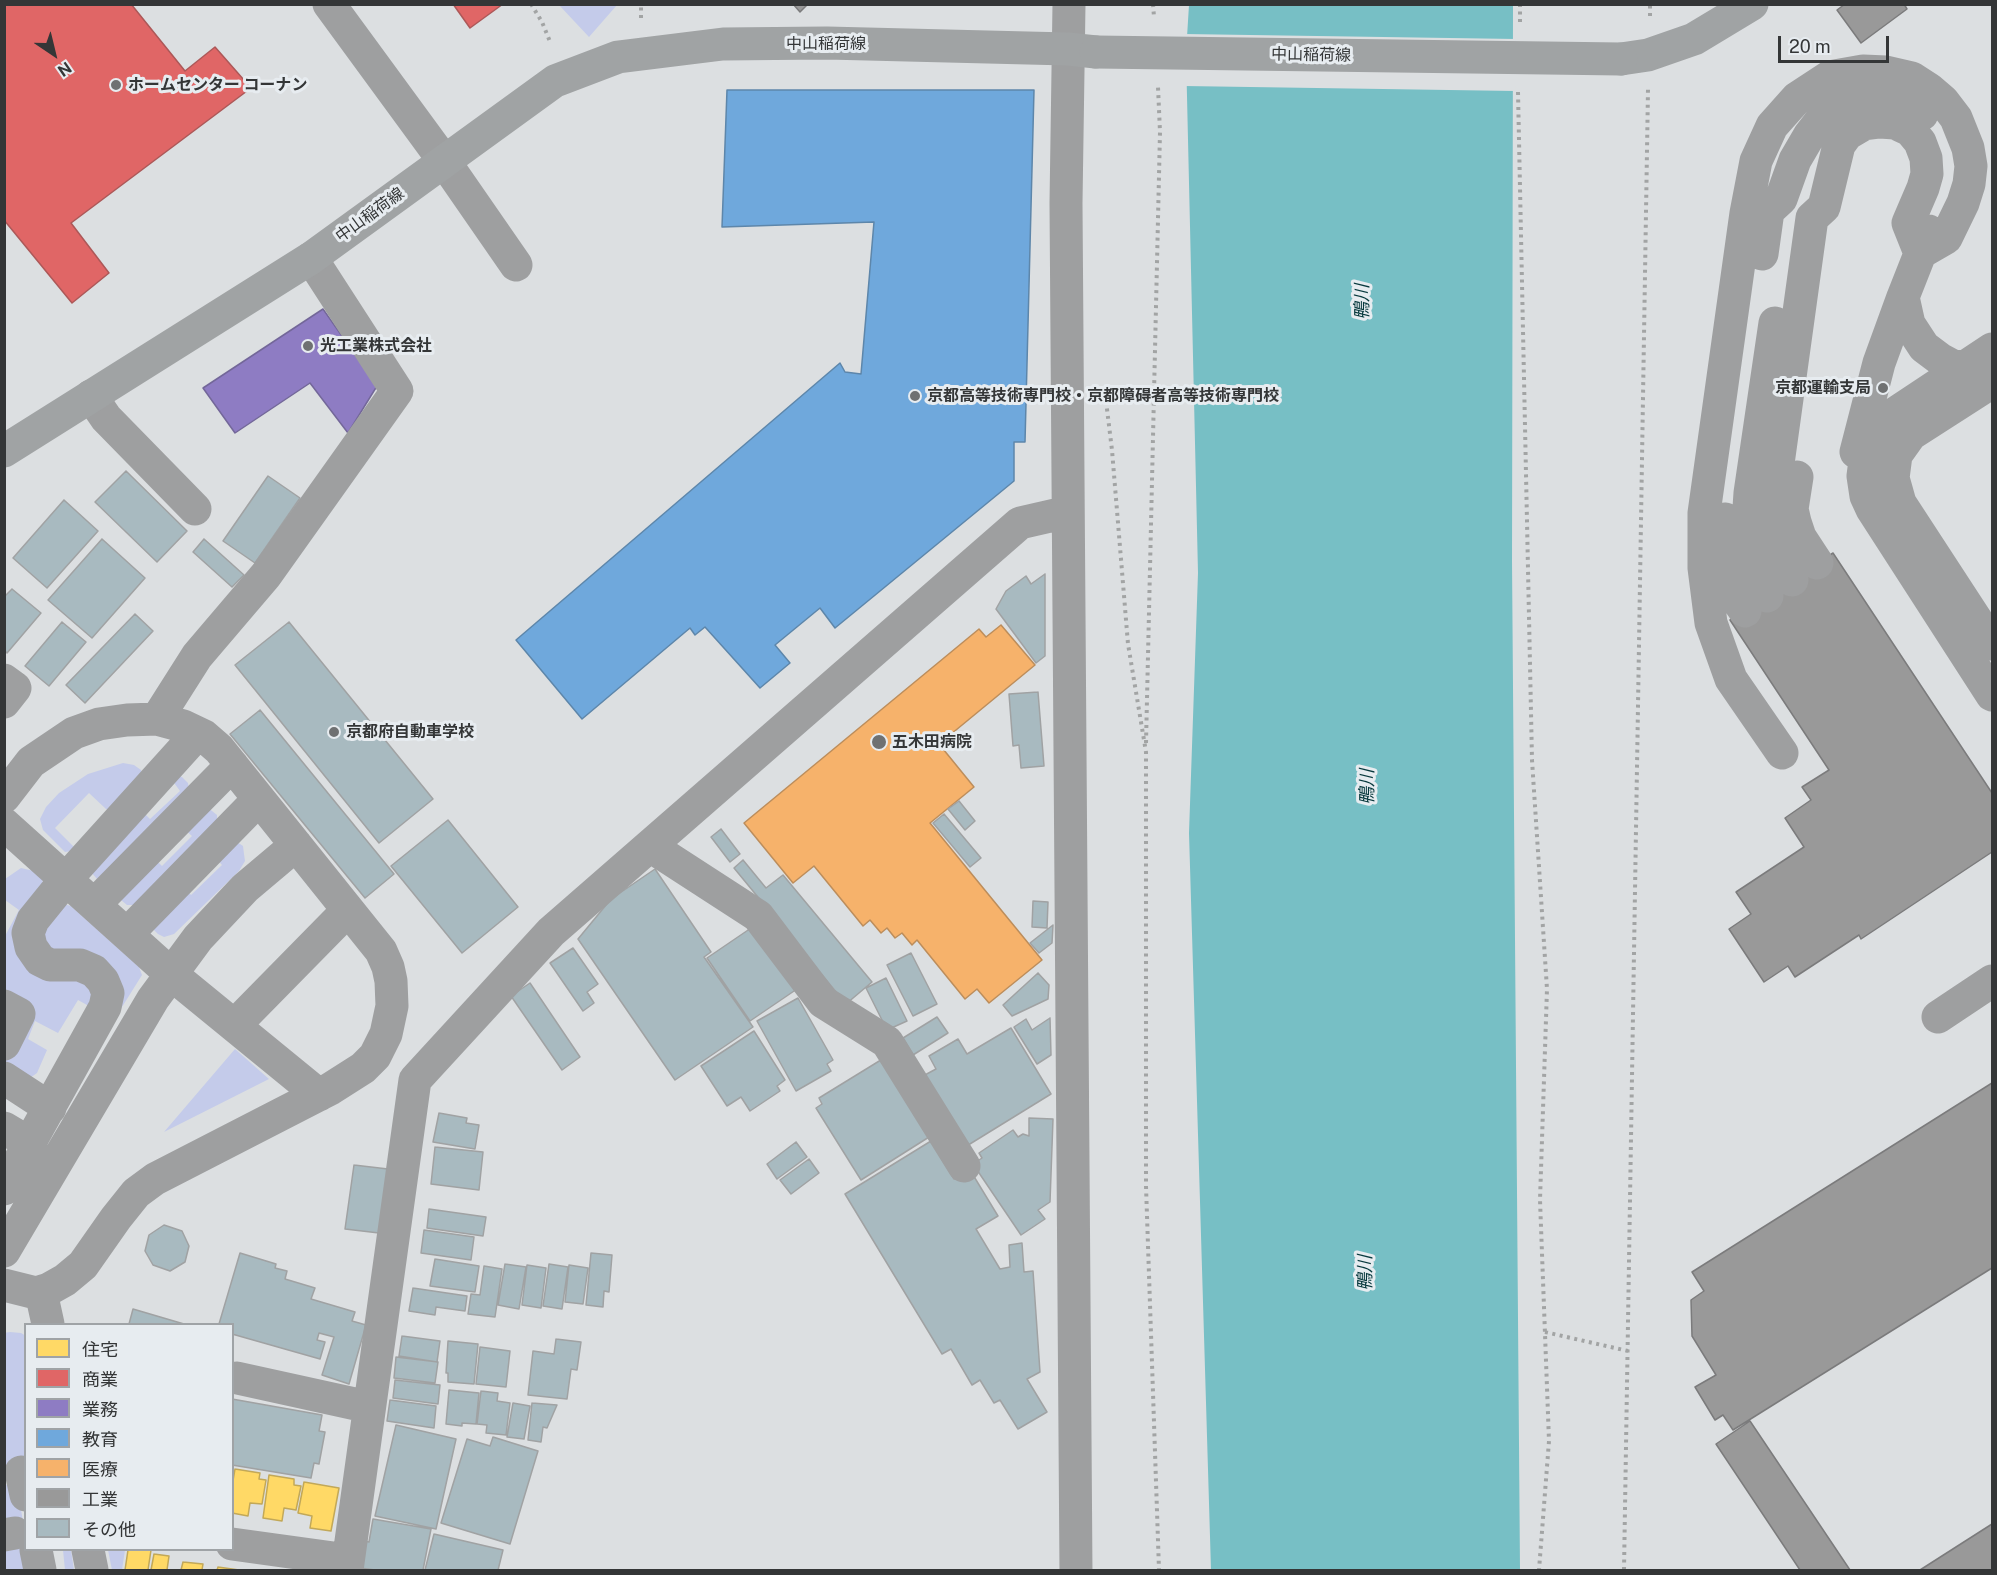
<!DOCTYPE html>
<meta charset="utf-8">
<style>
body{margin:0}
#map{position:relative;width:1997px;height:1575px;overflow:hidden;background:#dcdfe1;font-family:"Public Sans","Noto Sans JP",sans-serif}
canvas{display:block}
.frame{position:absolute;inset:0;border:6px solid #343637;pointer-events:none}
.legend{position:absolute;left:24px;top:1323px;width:210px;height:228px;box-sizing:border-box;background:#e7ecf0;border:2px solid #9fa3a6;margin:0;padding:8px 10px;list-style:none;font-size:18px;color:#343637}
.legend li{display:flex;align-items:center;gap:12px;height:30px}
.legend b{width:30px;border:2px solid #9fa3a6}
.north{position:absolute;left:24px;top:24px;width:60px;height:60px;-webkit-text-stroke:4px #e7ecf0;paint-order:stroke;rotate:145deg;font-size:16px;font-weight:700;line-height:24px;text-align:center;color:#343637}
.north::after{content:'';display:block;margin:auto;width:21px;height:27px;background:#343637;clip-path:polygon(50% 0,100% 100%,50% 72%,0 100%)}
.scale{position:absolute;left:1778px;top:36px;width:111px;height:27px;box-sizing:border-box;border:3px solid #343637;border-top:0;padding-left:8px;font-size:18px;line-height:21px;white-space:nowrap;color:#343637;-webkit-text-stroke:4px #e7ecf0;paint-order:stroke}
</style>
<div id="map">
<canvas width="1997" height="1575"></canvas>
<div class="frame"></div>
<ul class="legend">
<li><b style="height:16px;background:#ffd966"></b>住宅</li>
<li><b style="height:16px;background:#e06666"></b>商業</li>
<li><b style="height:16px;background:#8e7cc3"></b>業務</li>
<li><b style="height:16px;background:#6fa8dc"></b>教育</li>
<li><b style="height:16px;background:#f6b26b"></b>医療</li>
<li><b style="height:16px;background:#999"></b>工業</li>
<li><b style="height:16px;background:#a8bac0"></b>その他</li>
</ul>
<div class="north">N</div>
<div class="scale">20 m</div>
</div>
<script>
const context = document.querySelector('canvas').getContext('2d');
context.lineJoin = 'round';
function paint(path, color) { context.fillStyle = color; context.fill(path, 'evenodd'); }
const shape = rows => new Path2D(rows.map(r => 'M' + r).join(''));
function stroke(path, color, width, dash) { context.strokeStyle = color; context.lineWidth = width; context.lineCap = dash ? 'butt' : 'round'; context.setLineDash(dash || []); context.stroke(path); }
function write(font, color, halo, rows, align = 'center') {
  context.font = font + ' "Public Sans","Noto Sans JP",sans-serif'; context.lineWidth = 6; context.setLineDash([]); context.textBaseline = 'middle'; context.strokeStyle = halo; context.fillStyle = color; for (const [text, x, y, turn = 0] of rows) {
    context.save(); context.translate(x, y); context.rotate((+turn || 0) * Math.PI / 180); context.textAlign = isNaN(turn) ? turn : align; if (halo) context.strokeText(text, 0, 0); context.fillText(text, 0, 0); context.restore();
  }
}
paint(shape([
 [559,5,617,5,589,37],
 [123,763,134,765,141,770,144,778,114,810,106,809,89,793,55,828,77,850,65,852,43,830,40,819,46,807,59,793,88,774],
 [178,776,182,777,188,783,189,790,97,879,91,872,141,810,150,819,180,791,172,780],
 [207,807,217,815,217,820,136,905,127,905,121,900,153,857,162,866,192,836,182,827],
 [234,840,243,846,244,854,245,861,239,871,174,934,164,937,158,934,153,929,184,887,191,895,222,865,213,855],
 [21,868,34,871,42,878,43,884,19,927,90,976,96,1010,78,1000,58,1033,35,1021,28,1039,47,1050,37,1073,27,1080,4,1063,33,1017,5,995,5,936,19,910,5,900,5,879],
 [63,904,71,906,139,967,142,975,117,1015,117,1002,46,953,42,925],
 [235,1049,269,1079,164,1132],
 [10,1332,21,1333,26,1336,25,1463,5,1467,5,1454,6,1453,4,1451,4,1333],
 [5,1485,10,1485,19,1497,25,1534,24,1569,5,1570],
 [63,1550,71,1550,74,1570,65,1570],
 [108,1550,125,1550,122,1570,112,1570]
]), '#c4cbea');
paint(shape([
 [1189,5,1513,5,1512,561,1520,1570,1211,1570,1189,833,1198,573,1186,53]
]), '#77bfc5');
paint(shape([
 [1184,34,1516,39,1515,91,1184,86]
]), '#dcdfe1');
const homes = shape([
 [235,1469,260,1473,259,1479,266,1480,262,1504,250,1503,248,1516,232,1513,232,1486,235,1469],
 [269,1475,294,1479,294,1485,301,1486,296,1510,284,1508,282,1521,263,1518,269,1475],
 [304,1482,339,1488,331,1531,310,1528,312,1516,298,1513,304,1482],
 [128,1550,151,1550,148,1570,125,1570,128,1550],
 [154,1554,169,1556,167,1570,151,1570,154,1554],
 [183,1562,203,1564,202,1570,181,1570,183,1562],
 [218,1567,239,1570,217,1570,218,1567]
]);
paint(homes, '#ffd966');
stroke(homes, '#c2a858', 1.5);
const shops = shape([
 [4,4,131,4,185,71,215,47,251,88,71,223,109,273,72,303,4,220,4,4],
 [453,4,503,4,470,28,453,4]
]);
paint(shops, '#e06666');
stroke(shops, '#ac5858', 1.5);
const offices = shape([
 [323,309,377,386,348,433,310,383,235,433,203,388,323,309]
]);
paint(offices, '#8e7cc3');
stroke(offices, '#736799', 1.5);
const schools = shape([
 [727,90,1034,90,1025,442,1014,442,1014,481,835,628,820,608,775,645,790,663,760,688,705,627,695,635,690,628,582,719,516,640,840,363,845,372,861,374,874,222,722,227,727,90]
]);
paint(schools, '#6fa8dc');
stroke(schools, '#5d86aa', 1.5);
const health = shape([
 [1001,625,1035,665,939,744,974,787,930,823,1042,960,989,1003,977,989,965,999,917,940,912,945,902,933,895,938,887,928,881,933,870,920,863,926,814,866,793,883,744,823,979,629,986,637,1001,625]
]);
paint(health, '#f6b26b');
stroke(health, '#bc8d5b', 1.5);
const industry = shape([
 [793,4,808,4,800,12,793,4],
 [1845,4,1904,4,1907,9,1861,43,1837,10,1845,4],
 [1833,553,1992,793,1992,852,1861,939,1859,935,1795,977,1788,966,1764,982,1729,929,1751,914,1736,892,1804,847,1785,818,1811,800,1802,787,1829,770,1730,620,1833,553],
 [1992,1083,1992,1268,1733,1430,1723,1415,1715,1420,1695,1387,1716,1375,1692,1336,1691,1300,1704,1291,1692,1272,1992,1083],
 [1750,1421,1850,1570,1800,1570,1716,1444,1750,1421],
 [1992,1524,1992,1570,1920,1570,1992,1524]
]);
paint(industry, '#999');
stroke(industry, '#7b7b7c', 1.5);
const building = shape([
 [126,471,187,531,157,562,95,502,126,471],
 [268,476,300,498,255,563,223,541,268,476],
 [64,500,98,531,47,588,13,558,64,500],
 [102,539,145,578,92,638,48,600,102,539],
 [204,539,244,575,232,587,193,552,204,539],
 [1045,574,1045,656,1036,663,996,609,1006,591,1026,576,1031,584,1045,574],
 [12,589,41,613,7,653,4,650,4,597,12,589],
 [135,614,153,631,85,703,66,685,135,614],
 [62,622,86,642,49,686,25,666,62,622],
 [289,622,433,799,379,843,235,665,289,622],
 [1038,692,1044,766,1021,768,1019,745,1013,746,1009,694,1038,692],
 [260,710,394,874,365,898,230,734,260,710],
 [959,801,975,821,965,830,948,809,959,801],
 [944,814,981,858,970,867,933,823,944,814],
 [448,820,518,907,462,953,391,866,448,820],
 [721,829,740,854,730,862,711,837,721,829],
 [743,860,766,888,783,875,872,982,846,1004,734,868,743,860],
 [655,869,711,952,704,957,753,1027,675,1080,578,939,611,899,655,869],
 [1033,901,1048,902,1047,928,1032,927,1033,901],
 [1053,925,1052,943,1039,953,1030,943,1053,925],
 [754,926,797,989,750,1021,707,958,754,926],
 [573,948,598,984,587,992,594,1003,583,1011,550,963,573,948],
 [911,953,937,1004,913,1016,887,965,911,953],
 [1038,973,1049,985,1048,999,1012,1016,1003,1005,1038,973],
 [886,978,907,1021,887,1030,866,988,886,978],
 [530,983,580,1057,562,1070,511,996,530,983],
 [798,998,833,1060,827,1064,831,1071,796,1091,757,1021,798,998],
 [937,1017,948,1033,913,1055,903,1038,937,1017],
 [1050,1018,1051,1055,1037,1064,1014,1027,1026,1019,1032,1030,1050,1018],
 [1011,1028,1051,1094,965,1147,923,1076,936,1069,929,1056,958,1039,967,1054,1011,1028],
 [754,1031,785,1080,777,1086,780,1091,750,1111,741,1097,727,1106,701,1066,754,1031],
 [889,1055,937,1132,861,1180,816,1108,822,1104,819,1098,889,1055],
 [439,1113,467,1118,466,1123,479,1125,475,1149,433,1142,439,1113],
 [1029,1118,1053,1119,1050,1202,1038,1210,1045,1219,1021,1235,973,1164,982,1158,979,1153,1013,1130,1018,1137,1023,1134,1029,1136,1029,1118],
 [931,1141,954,1179,970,1170,998,1216,976,1229,1000,1269,1010,1267,1009,1245,1022,1243,1024,1272,1033,1271,1040,1372,1027,1379,1047,1412,1018,1429,1000,1400,994,1403,980,1380,972,1385,951,1349,942,1354,845,1194,931,1141],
 [796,1142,807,1157,777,1179,767,1164,796,1142],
 [435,1147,483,1152,479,1190,431,1184,435,1147],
 [809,1159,819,1173,791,1194,780,1180,809,1159],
 [354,1165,388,1169,379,1233,345,1229,354,1165],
 [429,1209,486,1217,483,1236,427,1228,429,1209],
 [164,1225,182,1231,189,1246,185,1262,170,1271,153,1265,145,1251,149,1235,164,1225],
 [424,1230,474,1237,471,1260,421,1253,424,1230],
 [240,1253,276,1264,275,1268,287,1271,285,1279,315,1288,311,1299,355,1312,352,1321,366,1325,349,1384,322,1375,334,1337,319,1333,317,1340,325,1342,320,1359,232,1334,232,1324,219,1324,240,1253],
 [591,1253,612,1255,609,1292,604,1291,603,1307,586,1305,591,1253],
 [435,1259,479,1266,475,1292,430,1286,435,1259],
 [505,1264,526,1267,519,1309,498,1305,505,1264],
 [549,1264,568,1267,562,1309,543,1306,549,1264],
 [527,1265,546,1268,541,1308,522,1305,527,1265],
 [569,1265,588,1268,583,1304,565,1302,569,1265],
 [484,1266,502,1269,495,1317,468,1314,471,1294,480,1295,484,1266],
 [413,1288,467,1296,465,1311,436,1307,435,1315,409,1311,413,1288],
 [133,1309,184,1324,129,1324,133,1309],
 [402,1336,440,1341,437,1362,399,1356,402,1336],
 [556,1339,581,1342,577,1370,571,1369,567,1399,528,1395,533,1351,554,1354,556,1339],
 [448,1341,478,1344,474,1384,448,1382,448,1373,446,1373,448,1341],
 [480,1347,510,1351,506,1387,476,1384,480,1347],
 [396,1357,438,1362,435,1383,394,1378,396,1357],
 [395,1380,440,1385,438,1404,393,1398,395,1380],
 [449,1390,479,1393,476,1424,462,1423,462,1426,446,1424,449,1390],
 [481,1391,498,1393,497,1401,510,1403,506,1435,486,1433,487,1425,477,1424,481,1391],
 [232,1399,322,1415,319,1431,325,1432,319,1464,314,1463,311,1478,232,1465,232,1399],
 [390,1400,436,1406,434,1428,387,1421,390,1400],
 [513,1403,530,1406,524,1439,507,1437,513,1403],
 [532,1403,557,1405,547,1428,543,1427,541,1442,528,1440,532,1403],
 [396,1425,456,1439,436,1529,375,1516,396,1425],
 [493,1437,538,1451,510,1544,441,1523,467,1439,490,1446,493,1437],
 [373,1519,431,1529,423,1570,375,1570,360,1568,364,1541,369,1542,373,1519],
 [434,1534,503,1550,498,1570,425,1570,434,1534]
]);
paint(building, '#a8bac0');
stroke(building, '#a0a2a3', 1.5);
stroke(shape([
 [531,4,542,22,551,44],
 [1153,4,1154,17],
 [1650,16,1650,4],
 [641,18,641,4],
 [1520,22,1520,4],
 [1518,92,1532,760,1547,989,1540,1200,1549,1441,1539,1570],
 [1106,401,1112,450,1128,644,1146,752,1146,1186,1159,1570],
 [1146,743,1160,132,1158,87],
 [1545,1332,1628,1351],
 [1624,1570,1648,89]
]), '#a2a4a4', 4, [3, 4.5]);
stroke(shape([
 [329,4,444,161,516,265],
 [1069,4,1066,203,1076,1570],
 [1929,231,1903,297,1909,324,1924,347,1940,359,1953,366,1965,367],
 [1762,254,1768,211,1781,199,1795,160,1809,136,1823,118,1847,104,1867,97,1887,99,1907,104,1922,114],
 [1992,349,1891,416,1878,428,1866,453,1863,476,1866,496,1872,509,1992,695],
 [1992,382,1911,434,1896,455,1893,478,1900,503,1992,644],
 [91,396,106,418,195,509],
 [1856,452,1879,363,1903,297],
 [1797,477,1792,509,1795,522,1800,537,1817,563],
 [1725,519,1724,539,1728,574,1736,598,1745,611],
 [1767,596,1759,584,1750,559,1748,522,1750,493,1775,323],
 [4,680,15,688,4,702],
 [157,719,197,656,266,575,397,391,311,258],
 [1782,753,1731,679,1711,623,1704,568,1704,513,1746,213,1756,161,1772,126,1797,98,1829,77,1863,71,1886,72,1912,78,1929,89,1943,101,1956,118,1968,148,1971,166,1969,184,1963,203,1946,238,1920,253,1908,223,1923,188,1927,174,1926,158,1920,142,1910,130,1895,123,1880,122,1864,124,1847,134,1839,145,1824,207,1812,218,1772,507,1771,528,1776,554,1792,580],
 [4,797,31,762,74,733,99,724,127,720,157,719,183,726,204,736,219,749,381,951,388,967,391,981,392,1006,386,1034,375,1056,363,1068,330,1089,155,1179,136,1193,116,1218,83,1265,65,1280,49,1289,36,1293,4,1285],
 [4,824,171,974,319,1095],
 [650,846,758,916,823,1002,887,1042,964,1166],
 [95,904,232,765],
 [128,933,259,799],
 [4,1006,19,1014,4,1044],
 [1938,1017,1992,981],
 [235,1025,348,910],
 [4,1078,50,1108],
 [4,1128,31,1144],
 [4,1189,105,1007,108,993,103,981,94,971,80,965,50,965,40,960,31,947,28,933,33,920,67,878,198,733],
 [4,1251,153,999,198,938,245,888,296,845],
 [41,1292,48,1324],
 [237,1378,369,1407],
 [21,1472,26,1495],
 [4,1535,15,1533],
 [232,1544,348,1560],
 [36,1550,40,1570],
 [88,1550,92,1570],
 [347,1570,415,1080,551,932,1020,523,1068,512]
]), '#9e9fa0', 33);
stroke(shape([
 [1621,59,1648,55,1694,39,1752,4],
 [4,451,311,258,555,81,618,57,723,44,827,43,1068,49,1096,52]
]), '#a0a3a4', 33);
stroke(shape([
 [1096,52,1621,59]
]), '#a0a3a4', 33);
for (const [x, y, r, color] of [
 [116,85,6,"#6f7172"],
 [308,346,6,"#6f7172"],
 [1883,388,6,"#6f7172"],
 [915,396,6,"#6f7172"],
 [334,732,6,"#6f7172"],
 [879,742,8,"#6f7172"]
]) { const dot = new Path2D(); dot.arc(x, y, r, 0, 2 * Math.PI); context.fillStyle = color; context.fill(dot); stroke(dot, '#e7ecf0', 2); }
write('16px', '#343637', '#e7ecf0', [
 ["中山稲荷線",826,44],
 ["中山稲荷線",1311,55,1],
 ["中山稲荷線",370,215,-36]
]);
write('bold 16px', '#343637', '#e7ecf0', [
 ["ホームセンター コーナン",128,85],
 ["光工業株式会社",320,346],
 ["京都運輸支局",1871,388,"right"],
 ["京都高等技術専門校・京都障碍者高等技術専門校",927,396],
 ["京都府自動車学校",346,732],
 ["五木田病院",892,742]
], 'left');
write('italic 18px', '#06383c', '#e7ecf0', [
 ["鴨川",1362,302,-90],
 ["鴨川",1367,787,-90],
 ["鴨川",1365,1273,-90]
]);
</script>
